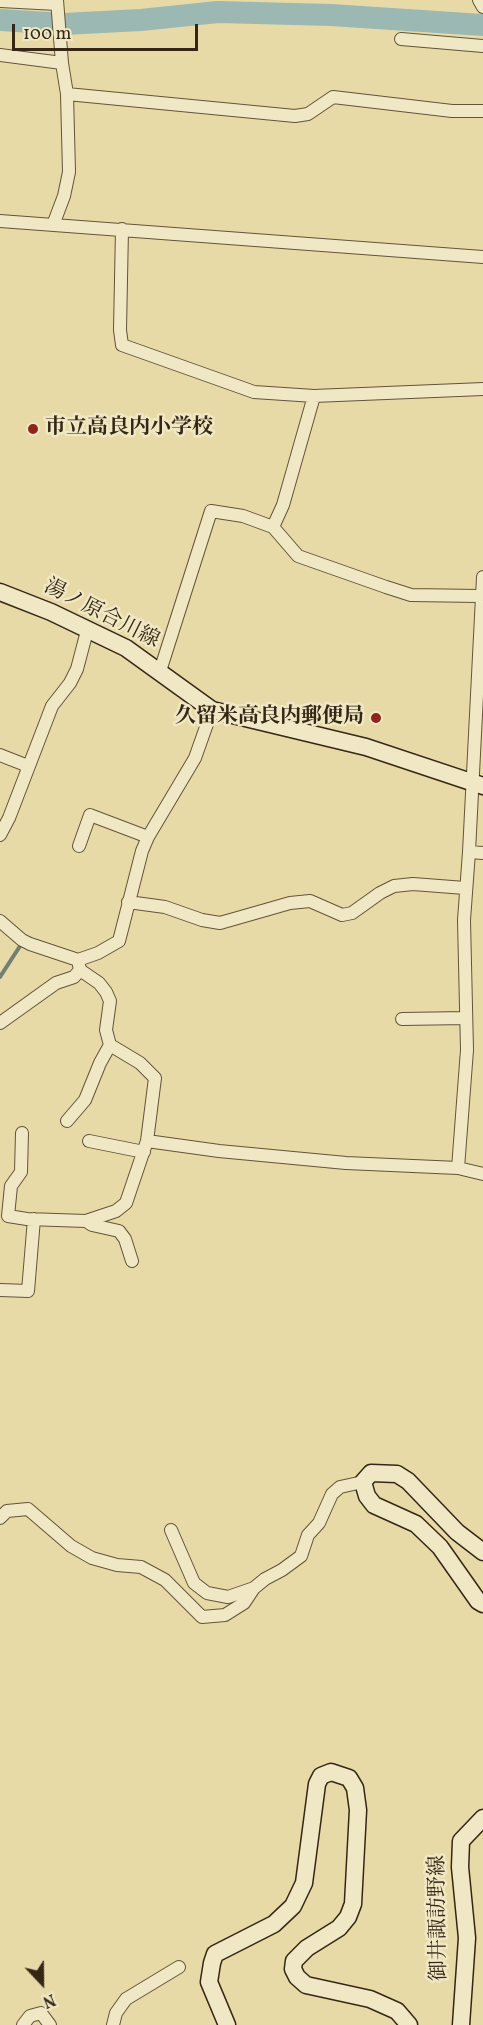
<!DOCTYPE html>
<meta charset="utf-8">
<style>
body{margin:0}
#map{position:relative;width:483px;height:2025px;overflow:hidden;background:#e8daa6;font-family:Vollkorn,serif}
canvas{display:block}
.north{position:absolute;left:12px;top:1953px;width:60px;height:60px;-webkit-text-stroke:4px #f0e7c5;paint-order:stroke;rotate:158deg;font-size:16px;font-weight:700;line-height:24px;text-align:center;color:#352715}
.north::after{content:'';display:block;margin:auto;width:21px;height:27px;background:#352715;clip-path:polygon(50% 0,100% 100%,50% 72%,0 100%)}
.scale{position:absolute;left:12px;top:24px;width:186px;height:27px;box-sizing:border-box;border:3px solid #352715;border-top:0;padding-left:8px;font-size:18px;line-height:21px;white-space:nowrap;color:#352715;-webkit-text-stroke:4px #f0e7c5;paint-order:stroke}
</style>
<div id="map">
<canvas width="483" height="2025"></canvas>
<div class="north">N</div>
<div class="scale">100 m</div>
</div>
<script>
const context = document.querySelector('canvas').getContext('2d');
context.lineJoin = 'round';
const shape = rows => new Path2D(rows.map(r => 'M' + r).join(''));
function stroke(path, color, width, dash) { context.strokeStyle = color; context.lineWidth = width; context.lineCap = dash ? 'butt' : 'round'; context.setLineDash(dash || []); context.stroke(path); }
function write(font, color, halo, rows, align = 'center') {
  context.font = font + ' Vollkorn,"Noto Serif JP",serif'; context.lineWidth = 5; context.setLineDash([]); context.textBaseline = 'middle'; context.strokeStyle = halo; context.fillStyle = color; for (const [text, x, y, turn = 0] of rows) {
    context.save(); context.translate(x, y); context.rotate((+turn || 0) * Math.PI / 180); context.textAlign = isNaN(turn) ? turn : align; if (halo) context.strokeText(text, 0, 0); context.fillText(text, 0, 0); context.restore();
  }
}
stroke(shape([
 [0,977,22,943]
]), '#737e74', 4);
stroke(shape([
 [0,20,64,24,141,20,218,12,331,15,483,25]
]), '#9cb8b3', 22);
const street = shape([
 [479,0,483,7],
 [0,1,57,4],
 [401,39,483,46],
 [0,55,62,63],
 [67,94,295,116,308,114,333,97,452,111,483,111],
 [0,221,483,257],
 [53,225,64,196,69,172,67,94,62,63,57,0],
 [122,229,120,330,122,345,254,392,314,396,483,389],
 [273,527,283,505,314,396],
 [160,671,211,511,243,516,273,527,298,556,386,587,411,595,479,596],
 [0,755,28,766],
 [0,835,9,818,52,706,70,683,77,669,87,631],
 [79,846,90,815,148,837],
 [469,852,483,853],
 [128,902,165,907,202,920,220,923,290,903,310,901,342,915,352,913,380,893,394,886,413,884,465,888],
 [0,921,22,940,30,944,78,960,98,953,119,941,142,851,148,837,195,758,212,710],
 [402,1019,466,1018],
 [0,1023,56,983,74,977,80,970],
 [67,1121,85,1100,100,1063,110,1045],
 [22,1133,21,1172,11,1186,8,1216,27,1219,86,1221,116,1211,126,1203,147,1141,155,1078,140,1063,110,1045,106,1030,110,1001,106,992,99,983,80,970,78,960],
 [89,1141,144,1152],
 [147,1141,219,1151,346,1163,458,1168,483,1174],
 [458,1168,467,1050,464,920,469,852,483,577],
 [86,1221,92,1225,119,1231,125,1239,132,1261],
 [0,1290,28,1291,34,1219],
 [0,1518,7,1511,28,1509,71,1546,92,1558,117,1565,141,1567,165,1580,202,1617,225,1615,244,1603,254,1588,265,1579,282,1570,301,1556,308,1535,319,1523,332,1494,340,1487,363,1482],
 [171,1530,194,1583,207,1593,228,1597,254,1588],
 [23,2025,30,2016,41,2013,50,2025],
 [113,2025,116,2013,126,1999,179,1967]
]);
const secondary = shape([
 [0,592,51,612,126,648,212,710,366,747,483,786],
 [483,1552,457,1532,408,1481,397,1474,371,1473,363,1482,367,1496,374,1505,416,1524,440,1547,478,1601,483,1604],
 [227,2025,209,1982,212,1963,215,1954,274,1924,293,1906,304,1883,317,1784,321,1776,331,1772,349,1778,355,1788,358,1810,353,1904,348,1917,339,1928,307,1948,294,1961,293,1969,297,1977,306,1985,370,1999,397,2011,409,2025],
 [461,2025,467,1938,460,1867,461,1841,483,1818]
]);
stroke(street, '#625439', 14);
stroke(secondary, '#352715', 19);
stroke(street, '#f0e7c5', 12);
stroke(secondary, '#f0e7c5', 16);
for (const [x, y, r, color] of [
 [33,429,6,"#8f2418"],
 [376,718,6,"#8f2418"]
]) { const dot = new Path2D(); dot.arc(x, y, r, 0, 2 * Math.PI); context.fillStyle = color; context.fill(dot); stroke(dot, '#f0e7c5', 2); }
write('bold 21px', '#352715', '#f0e7c5', [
 ["市立高良内小学校",45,429],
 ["久留米高良内郵便局",364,718,"right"]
], 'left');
write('21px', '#352715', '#f0e7c5', [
 ["湯ノ原合川線",101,615,27],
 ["御井諏訪野線",440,1918,-91]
]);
</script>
